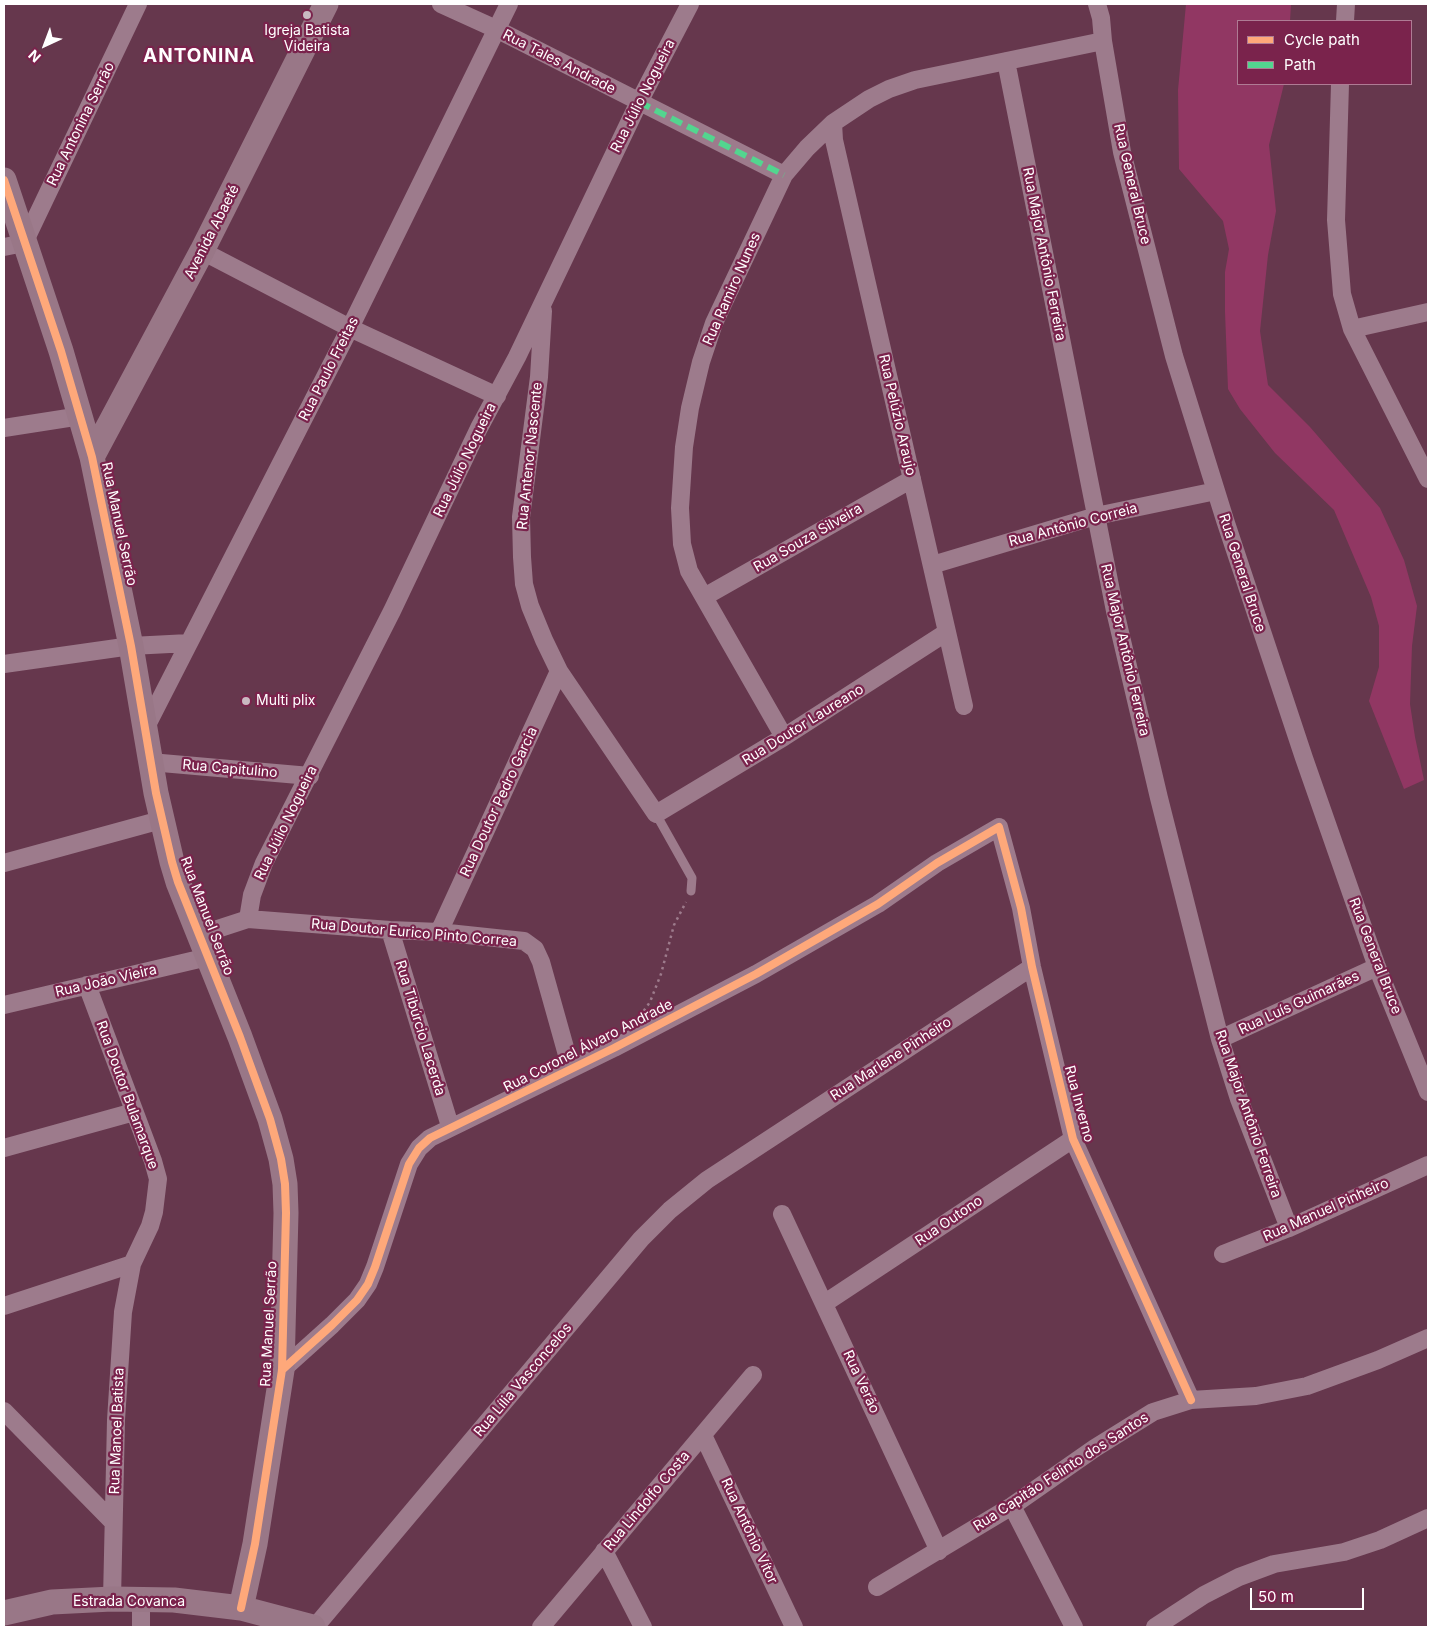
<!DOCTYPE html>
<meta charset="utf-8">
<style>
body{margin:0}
#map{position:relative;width:1432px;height:1631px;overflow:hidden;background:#66374d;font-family:Inter,sans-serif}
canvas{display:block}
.frame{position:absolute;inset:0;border:5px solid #fff;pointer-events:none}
.legend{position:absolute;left:1237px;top:20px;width:175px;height:65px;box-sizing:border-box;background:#7a234c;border:1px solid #af7b94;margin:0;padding:6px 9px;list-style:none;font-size:15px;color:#fff}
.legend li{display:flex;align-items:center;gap:10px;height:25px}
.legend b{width:25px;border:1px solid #af7b94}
.north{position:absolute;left:20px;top:20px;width:50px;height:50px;-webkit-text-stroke:4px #7a234c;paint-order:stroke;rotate:223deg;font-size:14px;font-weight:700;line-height:20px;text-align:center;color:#fff}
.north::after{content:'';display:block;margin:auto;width:18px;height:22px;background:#fff;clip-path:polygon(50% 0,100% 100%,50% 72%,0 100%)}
.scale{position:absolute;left:1250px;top:1588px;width:114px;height:22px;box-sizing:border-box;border:2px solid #fff;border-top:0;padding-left:6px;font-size:15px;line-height:18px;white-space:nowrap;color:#fff;-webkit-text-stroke:4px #7a234c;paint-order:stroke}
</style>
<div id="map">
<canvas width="1432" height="1631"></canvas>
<div class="frame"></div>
<ul class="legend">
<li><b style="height:6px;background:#fea87a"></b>Cycle path</li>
<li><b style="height:6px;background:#53d58f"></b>Path</li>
</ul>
<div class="north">N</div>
<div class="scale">50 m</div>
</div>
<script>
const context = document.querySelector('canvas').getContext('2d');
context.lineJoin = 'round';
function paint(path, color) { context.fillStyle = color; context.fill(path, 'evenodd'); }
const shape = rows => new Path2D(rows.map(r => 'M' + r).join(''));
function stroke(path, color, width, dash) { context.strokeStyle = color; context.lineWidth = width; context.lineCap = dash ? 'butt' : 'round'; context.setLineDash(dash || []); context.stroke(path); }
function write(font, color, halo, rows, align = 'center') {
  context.font = font + ' Inter,sans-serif'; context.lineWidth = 4.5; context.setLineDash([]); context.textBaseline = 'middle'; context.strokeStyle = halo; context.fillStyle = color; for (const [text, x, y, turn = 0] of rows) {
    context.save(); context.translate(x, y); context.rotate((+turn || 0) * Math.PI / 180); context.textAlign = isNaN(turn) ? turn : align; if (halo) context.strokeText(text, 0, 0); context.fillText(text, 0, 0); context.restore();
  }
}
paint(shape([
 [1186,4,1291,4,1290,21,1238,21,1238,84,1284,84,1269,145,1276,211,1268,255,1260,331,1268,385,1310,427,1380,508,1404,560,1417,606,1412,646,1410,704,1415,737,1424,780,1404,789,1369,701,1379,667,1379,626,1371,597,1334,510,1275,453,1240,409,1228,389,1225,312,1225,272,1229,249,1223,221,1179,169,1178,90]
]), '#913763');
stroke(shape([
 [640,1016,650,1002,661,974,674,925,686,902]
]), '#9d7b8c', 2.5, [2.5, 4]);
stroke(shape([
 [656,814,692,878,691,891]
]), '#9d7b8c', 9);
stroke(shape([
 [441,4,496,29,784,175],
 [1097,4,1101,18,1103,41,1122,152,1174,356,1225,520,1304,758,1377,967,1428,1092],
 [1345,21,1346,4],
 [1006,61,1115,611,1159,798,1220,1039,1239,1099,1289,1228],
 [1340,84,1336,220,1342,294,1352,329,1428,479],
 [833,123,834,140,964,706],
 [4,247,24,243,138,4],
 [202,251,350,328,497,396],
 [543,311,539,377,521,517,522,557,524,584,530,606,544,640,559,671,656,814,784,737,947,632],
 [1352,329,1428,312],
 [4,428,81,416],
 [932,565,1096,516,1216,491],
 [704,597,912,479],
 [4,664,131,646,189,643],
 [144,731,350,328,509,4],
 [784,737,689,571,682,544,680,508,684,447,690,408,701,362,714,323,784,175,807,148,833,123,869,99,889,89,915,80,1103,41],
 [150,762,310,776],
 [4,863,161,820],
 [248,919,252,895,264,863,392,611,479,428,517,357,639,102,690,4],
 [390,930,450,1126],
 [439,932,559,671],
 [199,935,248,919,390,930,439,932,524,941,535,949,541,962,571,1069],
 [87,985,153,1161,158,1179,154,1212,150,1226,132,1264,123,1312,116,1420,112,1599],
 [4,1005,208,957],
 [1220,1039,1377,967],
 [4,1148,134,1112],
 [782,1214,939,1551],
 [1223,1254,1289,1228,1428,1165],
 [825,1303,1073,1139],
 [4,1306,132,1264],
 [282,1370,332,1325,357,1300,368,1284,375,1267,409,1164,419,1148,430,1138,614,1048,756,974,878,904,937,863,999,827,1021,908,1032,967,1073,1139,1191,1400],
 [4,1411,113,1522],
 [703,1435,794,1627],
 [1012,1506,1074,1627],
 [604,1551,643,1627],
 [877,1587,1012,1506,1095,1448,1153,1412,1191,1400,1256,1396,1307,1386,1378,1360,1428,1338],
 [141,1599,141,1627],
 [315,1627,641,1239,670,1210,707,1180,1032,967],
 [541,1627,753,1375],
 [1155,1627,1204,1595,1239,1577,1274,1564,1344,1552,1380,1540,1428,1518]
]), '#9d7b8c', 18);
stroke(shape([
 [4,180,61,351,92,457,131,646,156,793,172,862,178,882,240,1037,270,1119,281,1159,285,1184,286,1213,282,1370,255,1544,241,1608],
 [92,457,202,251,326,4],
 [4,1613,52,1602,112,1599,174,1600,241,1608,313,1627]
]), '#997787', 25);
stroke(shape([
 [639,102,784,175]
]), '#53d58f', 6, [12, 6]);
stroke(shape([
 [4,180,61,351,92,457,131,646,156,793,172,862,178,882,240,1037,270,1119,281,1159,285,1184,286,1213,282,1370,255,1544,241,1608],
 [282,1370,332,1325,357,1300,368,1284,375,1267,409,1164,419,1148,430,1138,614,1048,756,974,878,904,937,863,999,827,1021,908,1032,967,1073,1139,1191,1400]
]), '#fea87a', 8);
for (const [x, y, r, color] of [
 [307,15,5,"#c9b9c1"],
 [246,701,5,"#c9b9c1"]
]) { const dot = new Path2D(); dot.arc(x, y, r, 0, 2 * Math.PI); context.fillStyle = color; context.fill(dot); stroke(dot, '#7a234c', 2); }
write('14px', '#fff', '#7a234c', [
 ["Igreja Batista",307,31],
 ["Videira",307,47],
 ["Multi plix",256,701,"left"]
]);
write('14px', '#fff', '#7a234c', [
 ["Rua Tales Andrade",559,62,27],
 ["Rua Júlio Nogueira",643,96,-63],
 ["Rua Antonina Serrão",81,124,-64],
 ["Rua General Bruce",1132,184,77],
 ["Avenida Abaeté",212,232,-63],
 ["Rua Major Antônio Ferreira",1044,254,79],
 ["Rua Ramiro Nunes",732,289,-66],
 ["Rua Paulo Freitas",329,369,-63],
 ["Rua Pelúzio Araujo",897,415,77],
 ["Rua Antenor Nascente",530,456,-84],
 ["Rua Júlio Nogueira",465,460,-64],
 ["Rua Manuel Serrão",119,524,78],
 ["Rua Antônio Correia",1073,525,-15],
 ["Rua Souza Silveira",808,538,-30],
 ["Rua General Bruce",1242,573,72],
 ["Rua Major Antônio Ferreira",1125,650,77],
 ["Rua Doutor Laureano",803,725,-32],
 ["Rua Capitulino",230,769,5],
 ["Rua Doutor Pedro Garcia",499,802,-65],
 ["Rua Júlio Nogueira",286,823,-64],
 ["Rua Manuel Serrão",207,916,69],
 ["Rua Doutor Eurico Pinto Correa",414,933,5],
 ["Rua General Bruce",1375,956,69],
 ["Rua João Vieira",106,981,-13],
 ["Rua Luís Guimarães",1299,1003,-25],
 ["Rua Tibúrcio Lacerda",420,1028,73],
 ["Rua Coronel Álvaro Andrade",588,1046,-27],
 ["Rua Marlene Pinheiro",891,1059,-33],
 ["Rua Doutor Bulamarque",127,1095,70],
 ["Rua Inverno",1079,1104,75],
 ["Rua Major Antônio Ferreira",1248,1114,71],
 ["Rua Manuel Pinheiro",1326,1210,-24],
 ["Rua Outono",949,1221,-34],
 ["Rua Manuel Serrão",269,1324,-87],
 ["Rua Lília Vasconcelos",523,1380,-50],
 ["Rua Verão",861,1382,65],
 ["Rua Manoel Batista",117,1431,-88],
 ["Rua Capitão Felinto dos Santos",1061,1472,-33],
 ["Rua Lindolfo Costa",647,1501,-50],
 ["Rua Antônio Vítor",749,1531,65],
 ["Estrada Covanca",129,1602]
]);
context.letterSpacing = '1px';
write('bold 19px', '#fff', '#7a234c', [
 ["ANTONINA",199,56]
]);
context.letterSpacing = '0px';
</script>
